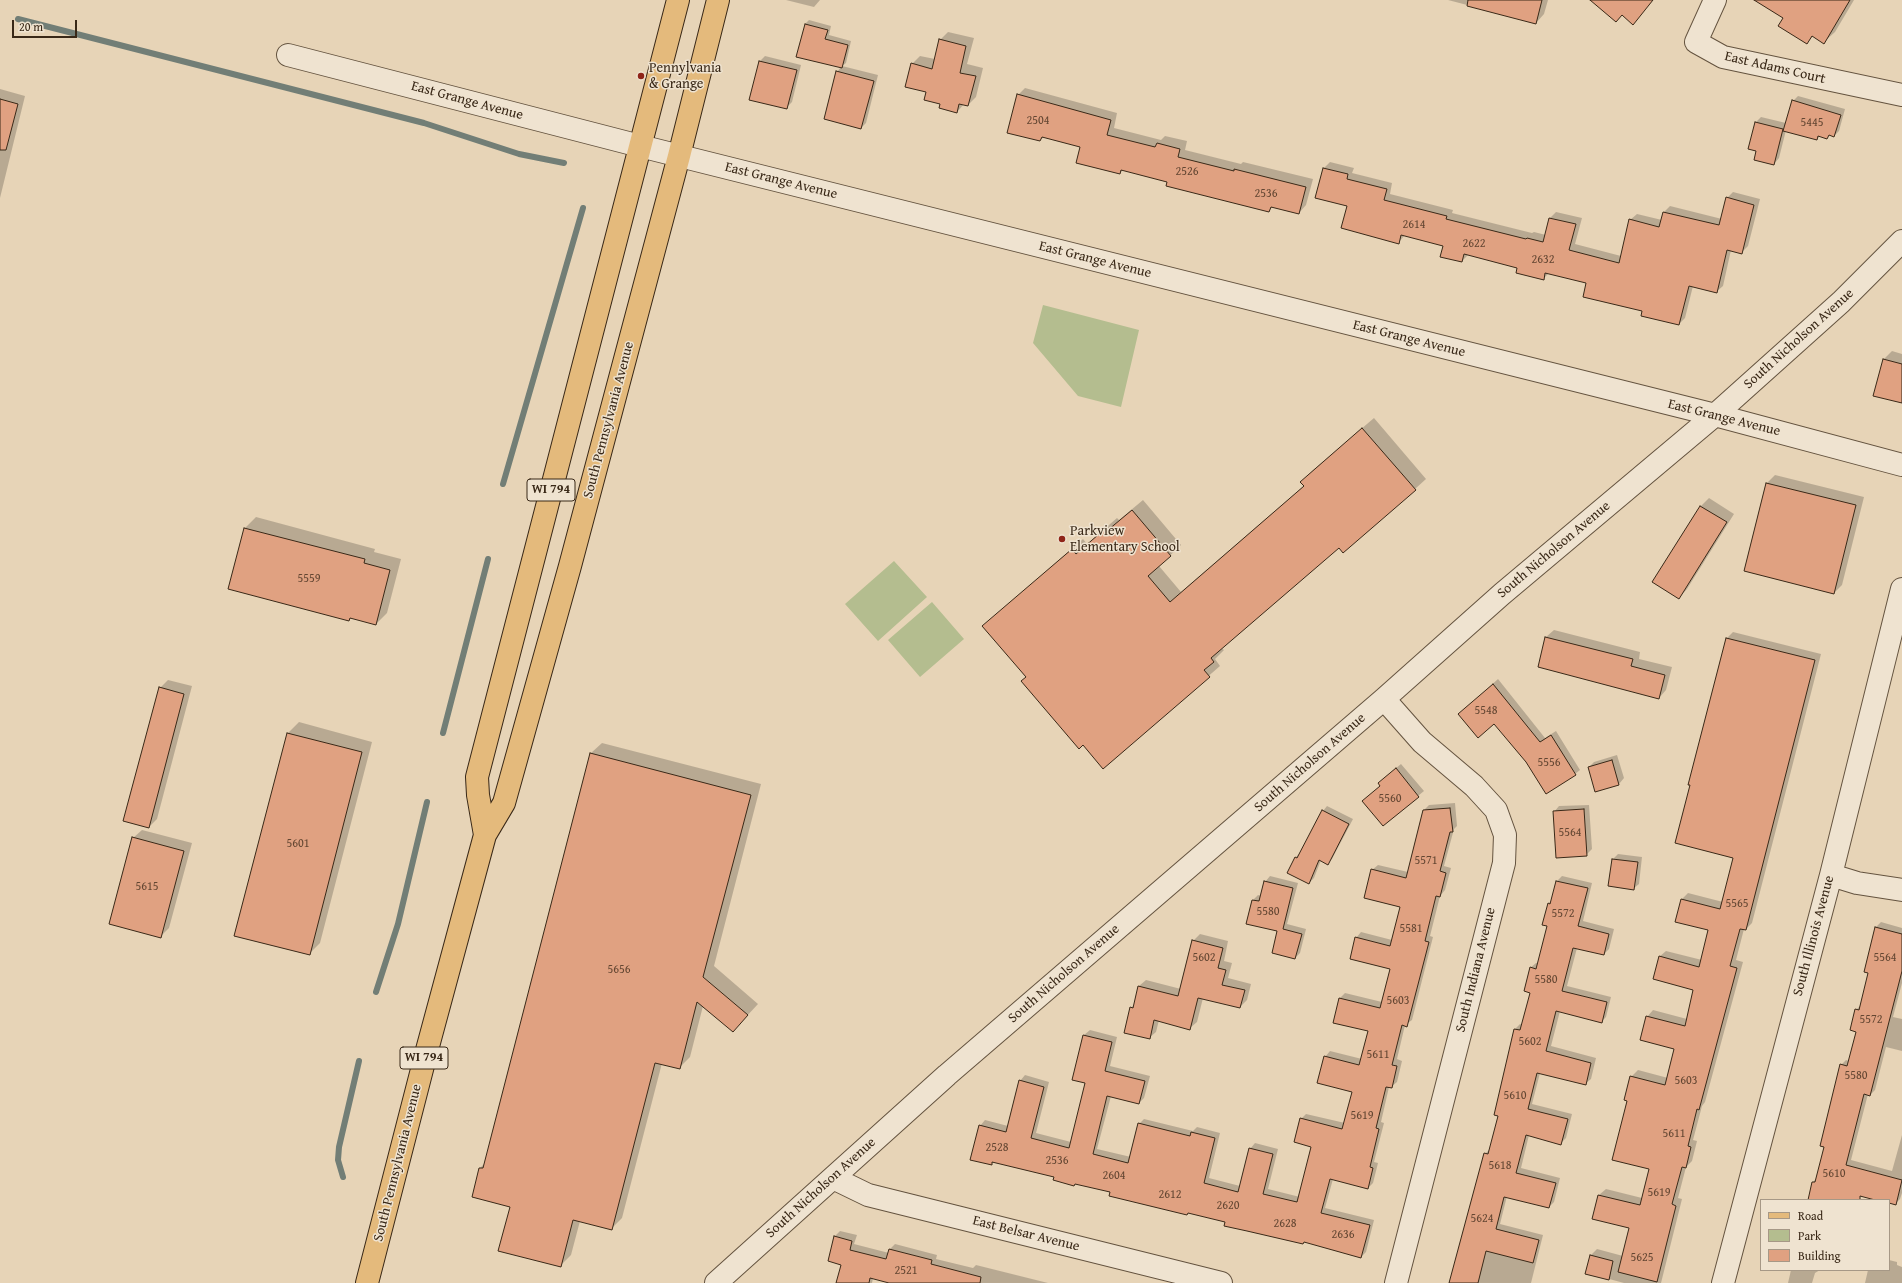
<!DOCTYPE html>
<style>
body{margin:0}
#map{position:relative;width:1902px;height:1283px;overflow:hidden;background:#e7d4b7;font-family:"Gentium Book Plus",serif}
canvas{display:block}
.legend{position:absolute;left:1760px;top:1199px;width:130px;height:72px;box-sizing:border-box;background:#efe3d0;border:1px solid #a69886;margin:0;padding:5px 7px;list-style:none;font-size:12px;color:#392817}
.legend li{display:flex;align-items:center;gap:8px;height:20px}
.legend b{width:20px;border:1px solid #a69886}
.scale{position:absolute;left:12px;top:20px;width:65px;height:18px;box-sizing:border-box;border:2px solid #392817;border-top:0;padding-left:5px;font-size:12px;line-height:14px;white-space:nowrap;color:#392817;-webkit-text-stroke:3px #efe3d0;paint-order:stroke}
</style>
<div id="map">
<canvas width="1902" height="1283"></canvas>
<ul class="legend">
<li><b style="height:5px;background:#e4ba7c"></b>Road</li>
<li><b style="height:11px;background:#b4bd8f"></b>Park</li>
<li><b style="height:11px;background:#e0a181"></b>Building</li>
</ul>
<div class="scale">20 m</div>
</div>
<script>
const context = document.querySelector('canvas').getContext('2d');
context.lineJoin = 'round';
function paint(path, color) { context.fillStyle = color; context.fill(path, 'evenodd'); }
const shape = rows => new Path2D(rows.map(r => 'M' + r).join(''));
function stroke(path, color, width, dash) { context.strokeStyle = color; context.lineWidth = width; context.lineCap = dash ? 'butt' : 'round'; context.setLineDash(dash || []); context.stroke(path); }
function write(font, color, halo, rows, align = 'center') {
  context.font = font + ' "Gentium Book Plus",serif'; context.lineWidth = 3; context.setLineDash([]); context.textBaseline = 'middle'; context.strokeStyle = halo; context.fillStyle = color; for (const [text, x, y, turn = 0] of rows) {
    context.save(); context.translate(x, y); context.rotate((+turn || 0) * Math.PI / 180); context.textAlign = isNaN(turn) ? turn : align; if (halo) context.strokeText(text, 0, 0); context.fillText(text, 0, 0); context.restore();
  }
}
paint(shape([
 [1043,305,1139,330,1121,407,1078,396,1033,343],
 [894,561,927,597,878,641,845,604],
 [932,602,964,639,920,677,888,640]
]), '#b4bd8f');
paint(shape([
 [786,0,820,0,814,7],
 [1448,0,1548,0,1544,14,1536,23],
 [1777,0,1854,0,1835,32,1824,42,1813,36,1807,43,1784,17],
 [809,20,831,26,829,35,851,41,846,63,842,66,878,75,866,123,861,128,837,72,841,67,805,24],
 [948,32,974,38,967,64,983,68,976,97,968,105,964,104,957,112,942,103,927,91,912,64,920,56,935,59,940,40],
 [765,56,801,65,792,102,786,108,750,99,760,61],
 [1025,88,1117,113,1114,128,1161,140,1165,136,1187,141,1185,150,1241,164,1243,162,1313,179,1306,205,1299,213,1273,206,1269,211,1169,181,1123,170,1120,173,1081,146,1044,137,1040,140,1018,95],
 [0,89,25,96,0,198],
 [1798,96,1845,109,1839,131,1834,136,1830,135,1827,137,1820,136,1817,139,1786,130,1779,158,1774,164,1757,150,1756,122,1761,117,1786,123,1793,101],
 [1330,162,1354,168,1352,173,1392,183,1390,194,1453,210,1452,213,1532,233,1534,232,1546,235,1550,218,1556,212,1582,218,1575,244,1621,256,1630,220,1637,214,1662,220,1664,212,1670,206,1722,219,1727,198,1733,192,1760,199,1748,246,1742,252,1731,250,1723,286,1716,292,1693,286,1685,318,1679,324,1643,311,1587,282,1549,273,1544,278,1519,267,1469,254,1462,261,1444,245,1405,235,1398,243,1348,205,1323,169],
 [1892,351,1902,354,1902,402,1884,359],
 [1374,418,1426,479,1415,489,1339,546,1221,648,1224,650,1215,659,1220,666,1104,767,984,626,1083,539,1087,544,1117,518,1119,520,1143,500,1181,545,1159,566,1181,592,1305,485,1302,482,1312,471],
 [1775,475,1864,497,1842,585,1834,593,1745,571,1767,483],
 [1709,498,1734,514,1687,589,1679,598,1654,582,1701,506],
 [256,517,375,549,374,552,401,559,387,613,376,624,351,618,349,620,245,528],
 [1554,630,1640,652,1639,659,1672,667,1666,690,1659,698,1546,637],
 [1733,632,1821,654,1752,923,1746,929,1744,929,1736,960,1743,962,1705,1102,1702,1106,1693,1140,1697,1141,1692,1161,1686,1167,1678,1198,1682,1199,1661,1283,1624,1283,1587,1273,1591,1255,1597,1249,1623,1256,1631,1227,1599,1195,1606,1189,1642,1198,1650,1168,1628,1100,1631,1077,1638,1070,1668,1078,1675,1048,1647,1017,1653,1010,1687,1019,1695,989,1659,957,1666,951,1702,960,1710,929,1682,899,1688,893,1723,902,1734,857,1691,784,1689,784,1727,638],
 [1498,679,1545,738,1556,731,1580,770,1575,774,1527,762,1494,723,1464,710],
 [168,680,192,686,157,819,149,827,160,688],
 [299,722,372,742,320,943,309,954,288,733],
 [602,743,761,784,714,966,758,1004,733,1031,703,1006,690,1057,679,1068,662,1063,622,1218,611,1229,580,1221,571,1255,560,1266,480,1168,485,1163,591,753],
 [1617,755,1624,778,1619,784,1589,767,1594,762],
 [1401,764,1424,791,1383,825,1381,785,1384,778],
 [1455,803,1457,826,1454,829,1444,866,1451,868,1445,890,1440,896,1430,936,1433,937,1412,1020,1405,1025,1397,1059,1402,1061,1397,1082,1391,1087,1389,1087,1381,1122,1384,1123,1374,1162,1378,1163,1373,1183,1368,1188,1333,1179,1325,1208,1374,1220,1366,1252,1361,1257,1305,1241,1189,1212,1187,1214,1055,1176,994,1162,991,1164,980,1126,985,1120,1008,1126,1020,1081,1025,1075,1049,1082,1036,1133,1071,1142,1086,1082,1073,1079,1084,1035,1090,1030,1117,1037,1110,1066,1150,1076,1144,1098,1139,1103,1111,1096,1097,1149,1131,1157,1139,1124,1144,1119,1193,1131,1197,1127,1220,1133,1209,1178,1240,1186,1250,1149,1255,1143,1278,1149,1268,1189,1300,1197,1312,1146,1301,1119,1306,1114,1345,1123,1353,1091,1325,1057,1330,1051,1362,1059,1369,1031,1340,998,1345,993,1382,1002,1391,968,1356,938,1361,932,1392,940,1401,906,1372,870,1378,865,1408,872,1424,810,1429,805],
 [1589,805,1592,849,1586,855,1554,812,1559,806],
 [1327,806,1353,819,1332,859,1327,863,1321,860,1314,878,1309,883,1296,857,1300,853,1323,811],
 [142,830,192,843,169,928,161,936,133,838],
 [1618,854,1642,857,1639,884,1633,889,1609,885,1613,859],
 [1270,876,1298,883,1287,924,1306,929,1300,953,1295,958,1278,931,1247,923,1253,900,1258,895,1262,896,1265,882],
 [1562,876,1592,883,1583,921,1614,929,1609,949,1604,954,1577,948,1567,986,1611,997,1606,1017,1601,1022,1560,1011,1551,1046,1596,1058,1591,1079,1585,1084,1540,1073,1532,1104,1572,1114,1566,1138,1561,1143,1529,1135,1521,1168,1560,1178,1554,1202,1549,1207,1507,1196,1500,1224,1543,1235,1531,1283,1451,1283,1485,1154,1490,1149,1499,1115,1515,1029,1520,1024,1523,1025,1531,992,1530,968,1536,963,1539,963,1548,925,1549,903,1552,900,1557,881],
 [1881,922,1902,928,1902,983,1893,1017,1902,1019,1902,1051,1886,1047,1875,1090,1870,1095,1868,1094,1851,1160,1892,1171,1902,1135,1902,1193,1900,1199,1895,1204,1889,1202,1889,1200,1880,1200,1849,1192,1847,1200,1809,1200,1813,1182,1817,1178,1826,1146,1841,1065,1846,1060,1849,1061,1857,1031,1856,1010,1861,1005,1870,972,1876,927],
 [1200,934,1228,941,1224,961,1232,963,1228,978,1251,984,1247,1000,1240,1007,1203,998,1197,1022,1190,1028,1159,1020,1156,1032,1149,1038,1131,1008,1135,1004,1139,986,1146,980,1181,989,1193,941],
 [840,1231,857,1235,854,1244,889,1253,889,1250,895,1244,937,1255,936,1259,973,1268,976,1265,1048,1283,893,1283,873,1278,872,1283,837,1283,842,1264,829,1261,835,1236],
 [1889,1260,1897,1262,1897,1265,1902,1267,1902,1283,1865,1283,1868,1270,1889,1270],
 [1791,1270,1820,1270,1815,1273,1812,1283,1788,1283]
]), '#0003');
stroke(shape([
 [18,19,424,123,519,154,564,163],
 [503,484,583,208],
 [443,733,488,559],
 [376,992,398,924,427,802],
 [343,1177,338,1160,339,1147,359,1061]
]), '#727e76', 6);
const building = shape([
 [1468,0,1542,0,1536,24,1467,6,1468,0],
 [1590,0,1653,0,1633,25,1622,15,1616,22,1590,0],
 [1754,0,1850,0,1824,44,1812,36,1807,44,1778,26,1783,18,1754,0],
 [805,24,828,30,825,39,848,45,842,68,796,57,805,24],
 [939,39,966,46,960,73,976,76,968,106,959,104,957,113,939,108,940,104,924,100,926,92,905,87,911,63,932,69,939,39],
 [759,61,797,70,787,109,749,100,759,61],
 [836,71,874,81,861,129,824,119,836,71],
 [1017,94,1111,120,1107,135,1155,147,1157,143,1180,149,1178,157,1234,171,1234,169,1306,187,1299,214,1271,207,1269,212,1166,186,1167,182,1121,170,1120,174,1076,163,1080,147,1042,137,1040,141,1007,133,1017,94],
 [0,99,18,104,6,150,0,150,0,99],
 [1792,100,1841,115,1834,137,1829,135,1827,139,1818,136,1817,140,1783,131,1792,100],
 [1755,122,1783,129,1774,165,1754,160,1756,151,1748,149,1755,122],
 [1323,168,1348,174,1347,179,1387,189,1384,200,1447,216,1446,219,1526,239,1527,238,1543,242,1549,218,1576,224,1569,250,1619,263,1629,219,1659,227,1663,212,1719,225,1726,197,1754,205,1742,254,1727,250,1717,293,1689,286,1679,325,1641,316,1642,311,1583,297,1586,283,1545,273,1544,280,1516,273,1517,268,1464,254,1462,262,1440,257,1443,246,1401,235,1399,244,1341,228,1347,206,1315,198,1323,168],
 [1883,359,1902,364,1902,403,1873,396,1883,359],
 [1362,428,1416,490,1343,553,1339,548,1211,658,1214,662,1204,670,1210,677,1103,769,1083,745,1079,749,1021,681,1026,677,982,626,1072,549,1076,554,1106,528,1108,530,1132,510,1171,556,1148,576,1170,602,1304,486,1300,482,1362,428],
 [1766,483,1856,505,1834,594,1744,571,1766,483],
 [1700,506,1727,522,1679,599,1652,582,1700,506],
 [244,528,365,559,364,563,390,570,376,625,350,618,349,621,228,589,244,528],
 [1545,637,1633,659,1631,666,1665,675,1659,699,1538,667,1545,637],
 [1726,638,1815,660,1746,930,1740,929,1730,966,1737,968,1699,1110,1697,1109,1688,1146,1691,1147,1686,1168,1682,1167,1672,1204,1676,1206,1657,1282,1618,1272,1629,1228,1592,1219,1598,1195,1640,1205,1649,1169,1612,1160,1627,1101,1624,1100,1630,1076,1665,1085,1674,1049,1640,1040,1646,1016,1685,1026,1693,990,1653,979,1659,956,1699,967,1708,930,1675,922,1681,899,1720,909,1733,858,1675,843,1690,785,1688,785,1726,638],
 [1493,684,1540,742,1551,735,1576,775,1546,794,1526,762,1494,724,1478,738,1458,714,1493,684],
 [159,687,184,694,149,828,123,821,159,687],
 [287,733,362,752,310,955,234,936,287,733],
 [590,753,751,795,703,977,748,1015,733,1032,697,1002,680,1069,655,1063,612,1230,573,1220,561,1267,498,1251,510,1207,472,1197,479,1168,483,1168,590,753],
 [1612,760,1619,785,1595,792,1588,767,1612,760],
 [1396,768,1419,797,1383,826,1362,801,1380,786,1378,783,1396,768],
 [1450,808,1453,832,1450,832,1440,871,1446,873,1440,897,1436,896,1425,941,1429,942,1407,1027,1402,1025,1392,1065,1397,1066,1392,1088,1386,1087,1376,1128,1379,1129,1370,1167,1373,1168,1368,1189,1330,1179,1321,1213,1370,1225,1361,1258,1304,1242,1303,1244,1247,1231,1224,1226,1225,1222,1188,1213,1187,1215,1109,1196,1110,1192,1075,1184,1074,1186,1053,1180,1054,1177,992,1162,992,1165,970,1160,979,1125,1006,1132,1019,1080,1044,1087,1031,1138,1069,1148,1085,1083,1072,1080,1083,1035,1112,1042,1105,1071,1145,1081,1139,1104,1107,1096,1093,1154,1128,1163,1138,1123,1190,1136,1191,1132,1215,1138,1204,1183,1238,1192,1249,1148,1273,1154,1263,1194,1297,1202,1311,1147,1294,1142,1300,1118,1342,1129,1352,1092,1317,1083,1324,1056,1359,1065,1368,1031,1333,1023,1339,998,1380,1008,1390,969,1350,959,1355,937,1390,946,1400,907,1364,898,1371,869,1406,878,1423,810,1450,808],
 [1584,809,1587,856,1556,858,1553,811,1584,809],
 [1322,810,1349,824,1328,865,1319,860,1309,884,1287,873,1295,857,1297,858,1322,810],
 [132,837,184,851,161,938,109,924,132,837],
 [1612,859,1638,862,1634,890,1608,886,1612,859],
 [1264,881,1293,888,1283,929,1302,934,1295,959,1272,953,1277,931,1246,924,1252,900,1259,901,1264,881],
 [1556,881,1588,888,1578,926,1609,934,1604,955,1573,948,1562,991,1607,1002,1602,1023,1556,1011,1546,1051,1591,1063,1586,1085,1537,1073,1528,1109,1568,1119,1561,1145,1526,1135,1516,1173,1556,1183,1549,1208,1504,1197,1496,1229,1539,1240,1533,1263,1486,1251,1478,1283,1449,1283,1484,1153,1488,1154,1498,1116,1494,1115,1514,1029,1520,1030,1530,993,1524,991,1530,967,1536,969,1547,926,1542,925,1548,903,1550,904,1556,881],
 [1875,927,1902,934,1902,971,1870,1096,1864,1094,1846,1165,1902,1180,1896,1205,1889,1203,1889,1200,1875,1200,1860,1196,1860,1200,1808,1200,1812,1182,1815,1182,1824,1147,1820,1146,1840,1064,1847,1066,1856,1032,1850,1030,1855,1009,1859,1010,1868,973,1864,972,1875,927],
 [1192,940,1223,948,1218,968,1226,970,1222,985,1245,990,1240,1008,1198,998,1190,1030,1154,1020,1150,1039,1124,1033,1130,1007,1133,1008,1138,986,1178,996,1192,940],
 [834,1236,852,1241,850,1250,886,1259,889,1249,932,1260,931,1264,981,1277,980,1283,889,1283,870,1278,869,1283,836,1283,841,1265,828,1261,834,1236],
 [1590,1255,1613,1261,1609,1280,1585,1274,1590,1255]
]);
paint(building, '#e0a181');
stroke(building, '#392817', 1);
const minor = shape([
 [1715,0,1696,42,1723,57,1902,95],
 [288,55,640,146,1715,415,1902,465],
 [1384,699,1422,742,1474,786,1496,810,1505,835,1504,863,1396,1283],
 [1831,875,1857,883,1902,890],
 [833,1178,868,1195,1221,1283],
 [716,1283,947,1075,1384,699,1502,594,1715,415,1841,302,1902,241],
 [1723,1283,1831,875,1902,589]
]);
const major = shape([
 [485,835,478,795,477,777,678,0],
 [367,1283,427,1050,485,835,504,803,570,566,679,156,718,0]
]);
stroke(minor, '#64533f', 24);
stroke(major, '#392817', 24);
stroke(minor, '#efe3d0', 22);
stroke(major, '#e4ba7c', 22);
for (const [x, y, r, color] of [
 [641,76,4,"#8f2418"],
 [1062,539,4,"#8f2418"]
]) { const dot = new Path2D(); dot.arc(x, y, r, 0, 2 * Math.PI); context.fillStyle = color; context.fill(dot); stroke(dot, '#efe3d0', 1.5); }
write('12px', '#634632', null, [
 ["2504",1038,121],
 ["5445",1812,123],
 ["2526",1187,172],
 ["2536",1266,194],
 ["2614",1414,225],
 ["2622",1474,244],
 ["2632",1543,260],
 ["5559",309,579],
 ["5548",1486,711],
 ["5556",1549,763],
 ["5560",1390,799],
 ["5564",1570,833],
 ["5601",298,844],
 ["5571",1426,861],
 ["5615",147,887],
 ["5565",1737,904],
 ["5580",1268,912],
 ["5572",1563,914],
 ["5581",1411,929],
 ["5602",1204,958],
 ["5564",1885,958],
 ["5656",619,970],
 ["5580",1546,980],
 ["5603",1398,1001],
 ["5572",1871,1020],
 ["5602",1530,1042],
 ["5611",1378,1055],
 ["5580",1856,1076],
 ["5603",1686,1081],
 ["5610",1515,1096],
 ["5619",1362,1116],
 ["5611",1674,1134],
 ["2528",997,1148],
 ["2536",1057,1161],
 ["5618",1500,1166],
 ["5610",1834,1174],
 ["2604",1114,1176],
 ["5619",1659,1193],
 ["2612",1170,1195],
 ["2620",1228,1206],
 ["5624",1482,1219],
 ["2628",1285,1224],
 ["2636",1343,1235],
 ["5625",1642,1258],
 ["2521",906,1271]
]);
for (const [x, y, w] of [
 [551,490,48],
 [424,1058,48]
]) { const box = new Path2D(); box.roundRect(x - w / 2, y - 11, w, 22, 3); context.fillStyle = '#efe3d0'; context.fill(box); stroke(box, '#392817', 1); }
write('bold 13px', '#392817', null, [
 ["WI 794",551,490],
 ["WI 794",424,1058]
]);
write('14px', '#392817', '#efe3d0', [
 ["Pennylvania",649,68],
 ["& Grange",649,84],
 ["Parkview",1070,531],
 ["Elementary School",1070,547]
], 'left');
write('14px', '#392817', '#efe3d0', [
 ["East Adams Court",1775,68,13],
 ["East Grange Avenue",467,101,15],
 ["East Grange Avenue",781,181,14],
 ["East Grange Avenue",1095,260,14],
 ["East Grange Avenue",1409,339,14],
 ["South Nicholson Avenue",1799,339,-42],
 ["East Grange Avenue",1724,418,14],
 ["South Pennsylvania Avenue",609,420,-75],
 ["South Nicholson Avenue",1554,550,-40],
 ["South Nicholson Avenue",1310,763,-41],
 ["South Illinois Avenue",1814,936,-75],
 ["South Indiana Avenue",1476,970,-76],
 ["South Nicholson Avenue",1064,974,-41],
 ["South Pennsylvania Avenue",398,1163,-76],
 ["South Nicholson Avenue",821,1188,-42],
 ["East Belsar Avenue",1026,1234,14]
]);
</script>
